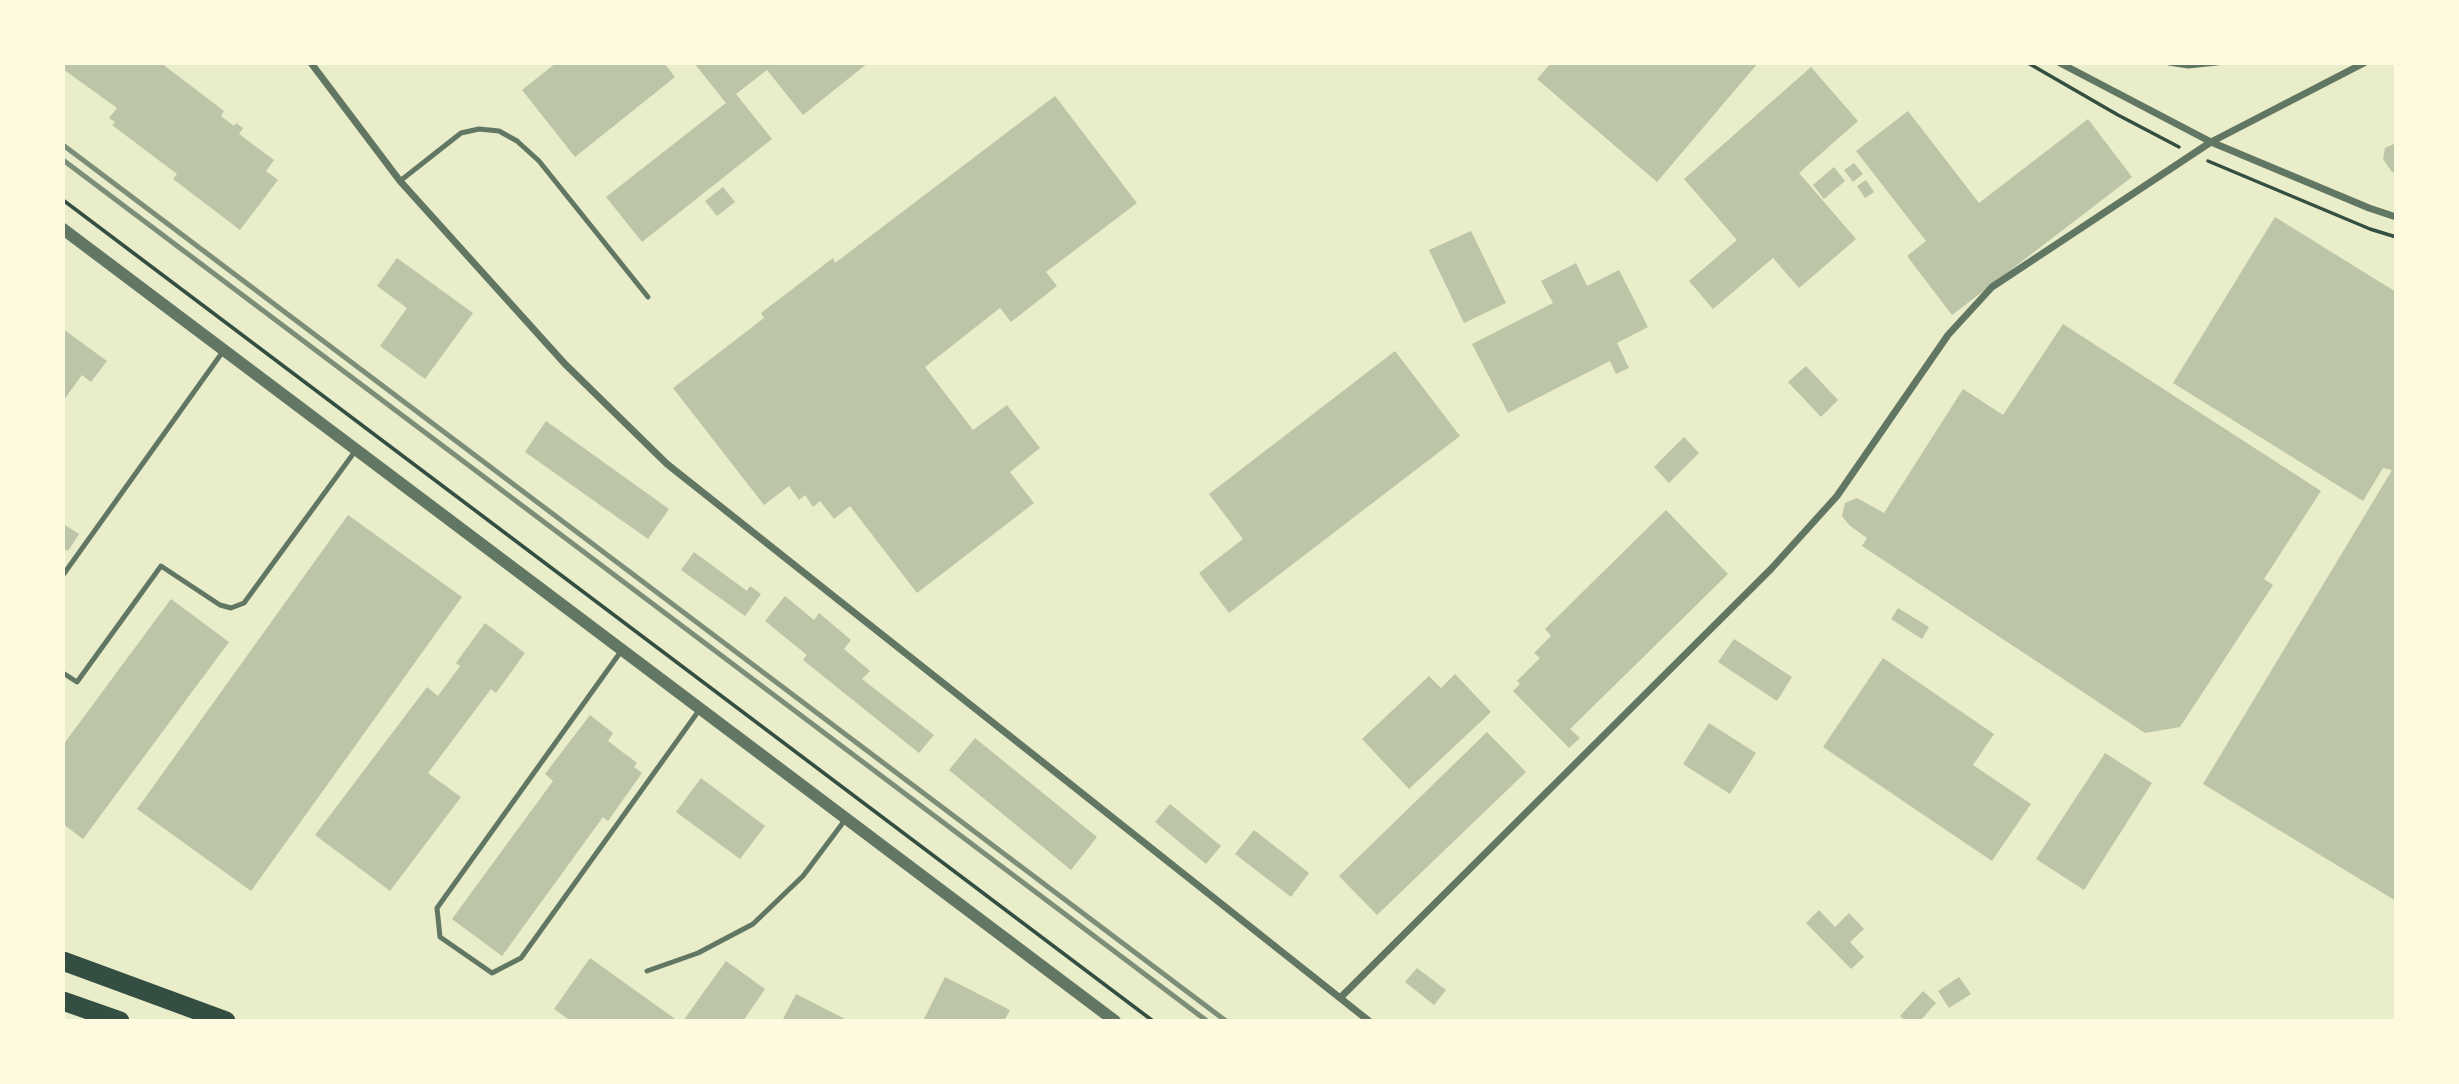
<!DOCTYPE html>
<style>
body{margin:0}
#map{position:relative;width:2459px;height:1084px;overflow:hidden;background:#e9edc9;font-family:Commissioner,sans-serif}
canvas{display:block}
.frame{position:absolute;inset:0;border:65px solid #fefae0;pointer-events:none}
</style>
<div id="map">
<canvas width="2459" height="1084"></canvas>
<div class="frame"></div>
</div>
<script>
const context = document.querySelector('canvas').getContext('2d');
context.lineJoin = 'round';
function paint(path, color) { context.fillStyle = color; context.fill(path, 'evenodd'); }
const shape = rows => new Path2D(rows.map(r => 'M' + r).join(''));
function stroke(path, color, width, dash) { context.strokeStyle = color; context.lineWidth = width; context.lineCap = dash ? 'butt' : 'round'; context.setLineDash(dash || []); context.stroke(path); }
paint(shape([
 [63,63,161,63,224,111,221,116,234,126,236,123,243,128,239,134,274,160,266,171,278,180,240,230,173,179,177,174,112,125,115,122,109,118,117,108,63,69],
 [556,63,664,63,675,77,575,157,522,90],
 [694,63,868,63,803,115,767,70,736,94,772,139,642,242,606,197,726,103],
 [1551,63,1758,63,1657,182,1537,79],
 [1811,67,1858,121,1799,173,1856,239,1799,288,1773,258,1713,309,1689,281,1737,240,1684,179],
 [1055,96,1137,203,1046,272,1057,286,1011,322,1000,308,925,367,973,430,1007,405,1040,448,1010,472,1034,503,917,593,850,506,834,519,820,501,813,507,805,495,799,500,789,486,764,505,673,388,764,318,761,313,833,258,835,263],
 [1908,111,1979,203,2088,119,2132,177,1952,315,1907,256,1926,241,1856,151],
 [2396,143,2396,173,2392,172,2383,159,2385,148],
 [1854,163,1863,174,1853,182,1844,170],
 [1834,167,1845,181,1824,199,1813,185],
 [1866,180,1874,192,1865,198,1857,186],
 [723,187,735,202,717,216,705,201],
 [2275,217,2396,292,2396,901,2203,784,2392,470,2383,468,2363,501,2173,383],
 [1471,231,1506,303,1464,323,1429,250],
 [397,258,473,313,425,379,380,346,407,308,377,286],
 [1576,263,1587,286,1619,270,1648,327,1617,343,1629,368,1616,374,1610,361,1508,413,1472,344,1553,303,1541,281],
 [2063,324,2321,491,2264,579,2273,585,2180,727,2145,733,1862,546,1867,538,1849,525,1842,516,1845,503,1857,498,1884,513,1963,389,2003,415],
 [63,329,107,361,91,382,82,375,63,401],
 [1395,351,1460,436,1229,613,1199,573,1243,539,1209,494],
 [1806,366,1838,400,1821,417,1788,382],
 [546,421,669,509,648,539,525,452],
 [1684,437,1699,453,1669,483,1654,467],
 [1666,510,1728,574,1570,729,1580,738,1569,748,1513,691,1520,684,1517,681,1540,658,1534,653,1551,636,1545,629],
 [348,515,462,597,251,891,137,809],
 [65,525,79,534,68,551,63,548],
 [694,552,747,591,750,586,761,594,745,616,681,570],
 [785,596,814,620,819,613,851,640,844,649,870,671,862,679,934,735,919,753,803,660,807,655,765,621],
 [171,599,229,642,83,839,63,824,63,745],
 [1898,608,1929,627,1922,639,1891,619],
 [485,623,525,653,496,693,491,689,428,773,461,797,390,891,315,835,427,687,438,696,460,666,456,663],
 [1734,639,1792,677,1777,701,1718,662],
 [1883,658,1994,734,1973,765,2031,804,1992,861,1823,747],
 [1455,674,1491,712,1409,789,1362,739,1429,676,1441,688],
 [590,715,613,733,608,741,637,763,634,767,642,773,608,821,603,817,502,956,452,919,553,781,545,774],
 [1709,723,1756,753,1730,794,1683,764],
 [1487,732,1526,772,1377,915,1339,876],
 [975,738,1097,837,1071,870,949,770],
 [2105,753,2152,783,2084,890,2036,859],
 [701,778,765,826,740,859,676,812],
 [1170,804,1221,846,1206,864,1155,822],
 [1254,830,1309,873,1291,897,1235,854],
 [1819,910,1835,927,1849,913,1864,929,1850,942,1864,957,1851,969,1806,923],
 [590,958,678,1021,571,1021,554,1009],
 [726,961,765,989,743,1021,683,1021],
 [1417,968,1446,990,1434,1005,1405,982],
 [945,977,1010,1010,1004,1021,923,1021],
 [1959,977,1971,994,1949,1008,1938,991],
 [1923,991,1936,1003,1920,1021,1905,1021,1900,1016],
 [796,994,849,1021,782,1021]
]), '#bcc5a7');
stroke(shape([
 [2028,63,2118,115,2179,147],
 [2208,161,2370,229,2396,237],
 [63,200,1153,1021]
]), '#344e41', 3.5);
stroke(shape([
 [2169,63,2188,66,2217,63],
 [400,181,461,133,479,129,499,131,517,141,539,161,648,297],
 [63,575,224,350],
 [622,650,437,908,440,937,492,973,521,958,700,709],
 [63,673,77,682,161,566,220,605,231,608,244,603,356,450],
 [647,971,698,953,753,924,803,876,845,820]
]), '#617663', 5);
stroke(shape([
 [311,63,400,181,565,364,667,464,1369,1021],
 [2060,63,2211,142,2369,208,2396,217],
 [1340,998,1771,569,1837,496,1948,335,1992,287,2211,142,2364,63]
]), '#617663', 7);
stroke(shape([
 [63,229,1115,1021]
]), '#617663', 12);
stroke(shape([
 [63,961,226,1021],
 [63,1001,120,1021]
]), '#344e41', 19);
stroke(shape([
 [63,145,1226,1021],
 [63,160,1207,1021]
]), '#7c8e77', 5);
</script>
